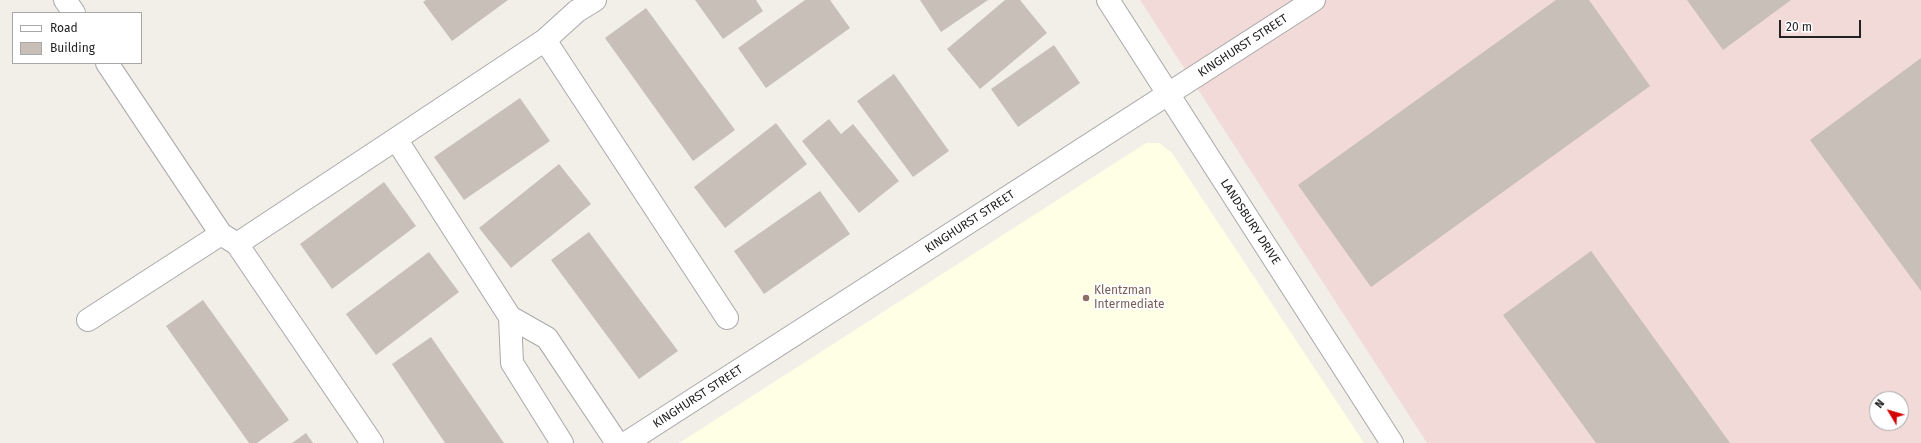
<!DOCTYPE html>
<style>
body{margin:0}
#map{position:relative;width:1921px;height:443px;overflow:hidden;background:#f2efe9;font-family:"Fira Sans",sans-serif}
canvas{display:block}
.legend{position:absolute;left:12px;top:12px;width:130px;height:52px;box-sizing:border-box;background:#fff;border:1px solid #a7a7a7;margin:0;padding:5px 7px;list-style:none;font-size:12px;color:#222}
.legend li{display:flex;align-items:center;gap:8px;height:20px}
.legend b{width:20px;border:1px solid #a7a7a7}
.north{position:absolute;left:1869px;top:391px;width:40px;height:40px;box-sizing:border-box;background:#fff;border:1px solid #a7a7a7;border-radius:50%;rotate:308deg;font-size:11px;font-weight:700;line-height:16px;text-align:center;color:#222}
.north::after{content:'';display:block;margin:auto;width:14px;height:18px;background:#d40000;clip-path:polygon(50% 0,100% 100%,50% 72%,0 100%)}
.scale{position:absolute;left:1779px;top:20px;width:82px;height:18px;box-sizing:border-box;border:2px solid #222;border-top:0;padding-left:5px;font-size:12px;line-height:14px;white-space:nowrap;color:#222;-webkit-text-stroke:3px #fff;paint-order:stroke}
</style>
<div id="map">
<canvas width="1921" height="443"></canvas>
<ul class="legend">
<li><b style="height:5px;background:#fff"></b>Road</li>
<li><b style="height:11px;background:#c7bfb8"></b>Building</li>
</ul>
<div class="north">N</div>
<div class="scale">20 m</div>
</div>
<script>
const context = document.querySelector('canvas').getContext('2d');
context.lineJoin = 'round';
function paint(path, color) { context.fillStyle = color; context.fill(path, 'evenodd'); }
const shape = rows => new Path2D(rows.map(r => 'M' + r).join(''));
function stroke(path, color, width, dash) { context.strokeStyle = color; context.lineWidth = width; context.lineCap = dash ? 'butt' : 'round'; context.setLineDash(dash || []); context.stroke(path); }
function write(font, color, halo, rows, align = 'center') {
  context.font = font + ' "Fira Sans",sans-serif'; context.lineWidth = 3.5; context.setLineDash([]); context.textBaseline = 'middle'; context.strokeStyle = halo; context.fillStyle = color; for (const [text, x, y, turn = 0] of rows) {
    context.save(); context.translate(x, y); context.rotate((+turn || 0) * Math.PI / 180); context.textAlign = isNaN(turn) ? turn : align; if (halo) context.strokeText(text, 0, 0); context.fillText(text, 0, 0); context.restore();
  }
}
paint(shape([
 [1140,0,1921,0,1921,443,1427,443],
 [1877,399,1901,399,1901,423,1877,423]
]), '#f2dad9');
paint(shape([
 [1146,143,1159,143,1172,153,1364,443,679,443]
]), '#ffffe5');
paint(shape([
 [426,0,508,0,452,41,423,2],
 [695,0,756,0,763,11,723,39],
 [805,0,830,0,850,28,766,88,738,48],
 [920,0,988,0,941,32],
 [1005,0,1020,0,1047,33,980,89,947,49],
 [1556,0,1589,0,1650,86,1371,287,1298,185],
 [1687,0,1791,0,1723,50],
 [646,8,735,130,693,161,605,38],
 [1054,45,1080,83,1018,127,991,89],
 [1921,58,1921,291,1810,140],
 [894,74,949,151,913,177,857,101],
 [520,98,550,141,464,200,434,157],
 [829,119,841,134,853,124,899,181,859,213,802,141],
 [776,123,807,164,725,228,694,187],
 [559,164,591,204,511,268,479,228],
 [384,182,416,226,332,289,300,244],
 [820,191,850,234,764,294,734,251],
 [589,232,678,351,639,379,551,260],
 [1591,251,1730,443,1596,443,1503,315],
 [429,252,459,292,376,355,346,314],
 [203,300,289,420,257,443,249,443,166,326],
 [431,337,504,443,445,443,392,364],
 [306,433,313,443,292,443]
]), '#c7bfb8');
const minor = shape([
 [65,0,74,13],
 [1108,0,1392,443],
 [545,40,577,11,595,0],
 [107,63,221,234,237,244,372,443],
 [396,139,545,40,727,318],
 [237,244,396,139,510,317,547,338,617,443],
 [510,317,512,363,562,443],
 [88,320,221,234],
 [626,443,1314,0]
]);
stroke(minor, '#a9a9a9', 24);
stroke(minor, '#fff', 22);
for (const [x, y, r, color] of [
 [1086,298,4,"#8d6e63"]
]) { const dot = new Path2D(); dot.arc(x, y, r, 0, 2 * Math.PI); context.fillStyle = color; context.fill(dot); stroke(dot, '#fff', 1.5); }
write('12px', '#222', '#fff', [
 ["KINGHURST STREET",1243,46,-33],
 ["KINGHURST STREET",970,222,-33],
 ["LANDSBURY DRIVE",1250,222,57],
 ["KINGHURST STREET",698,397,-33]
]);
write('12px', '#785e54', '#fff', [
 ["Klentzman",1094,291],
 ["Intermediate",1094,305]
], 'left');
</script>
